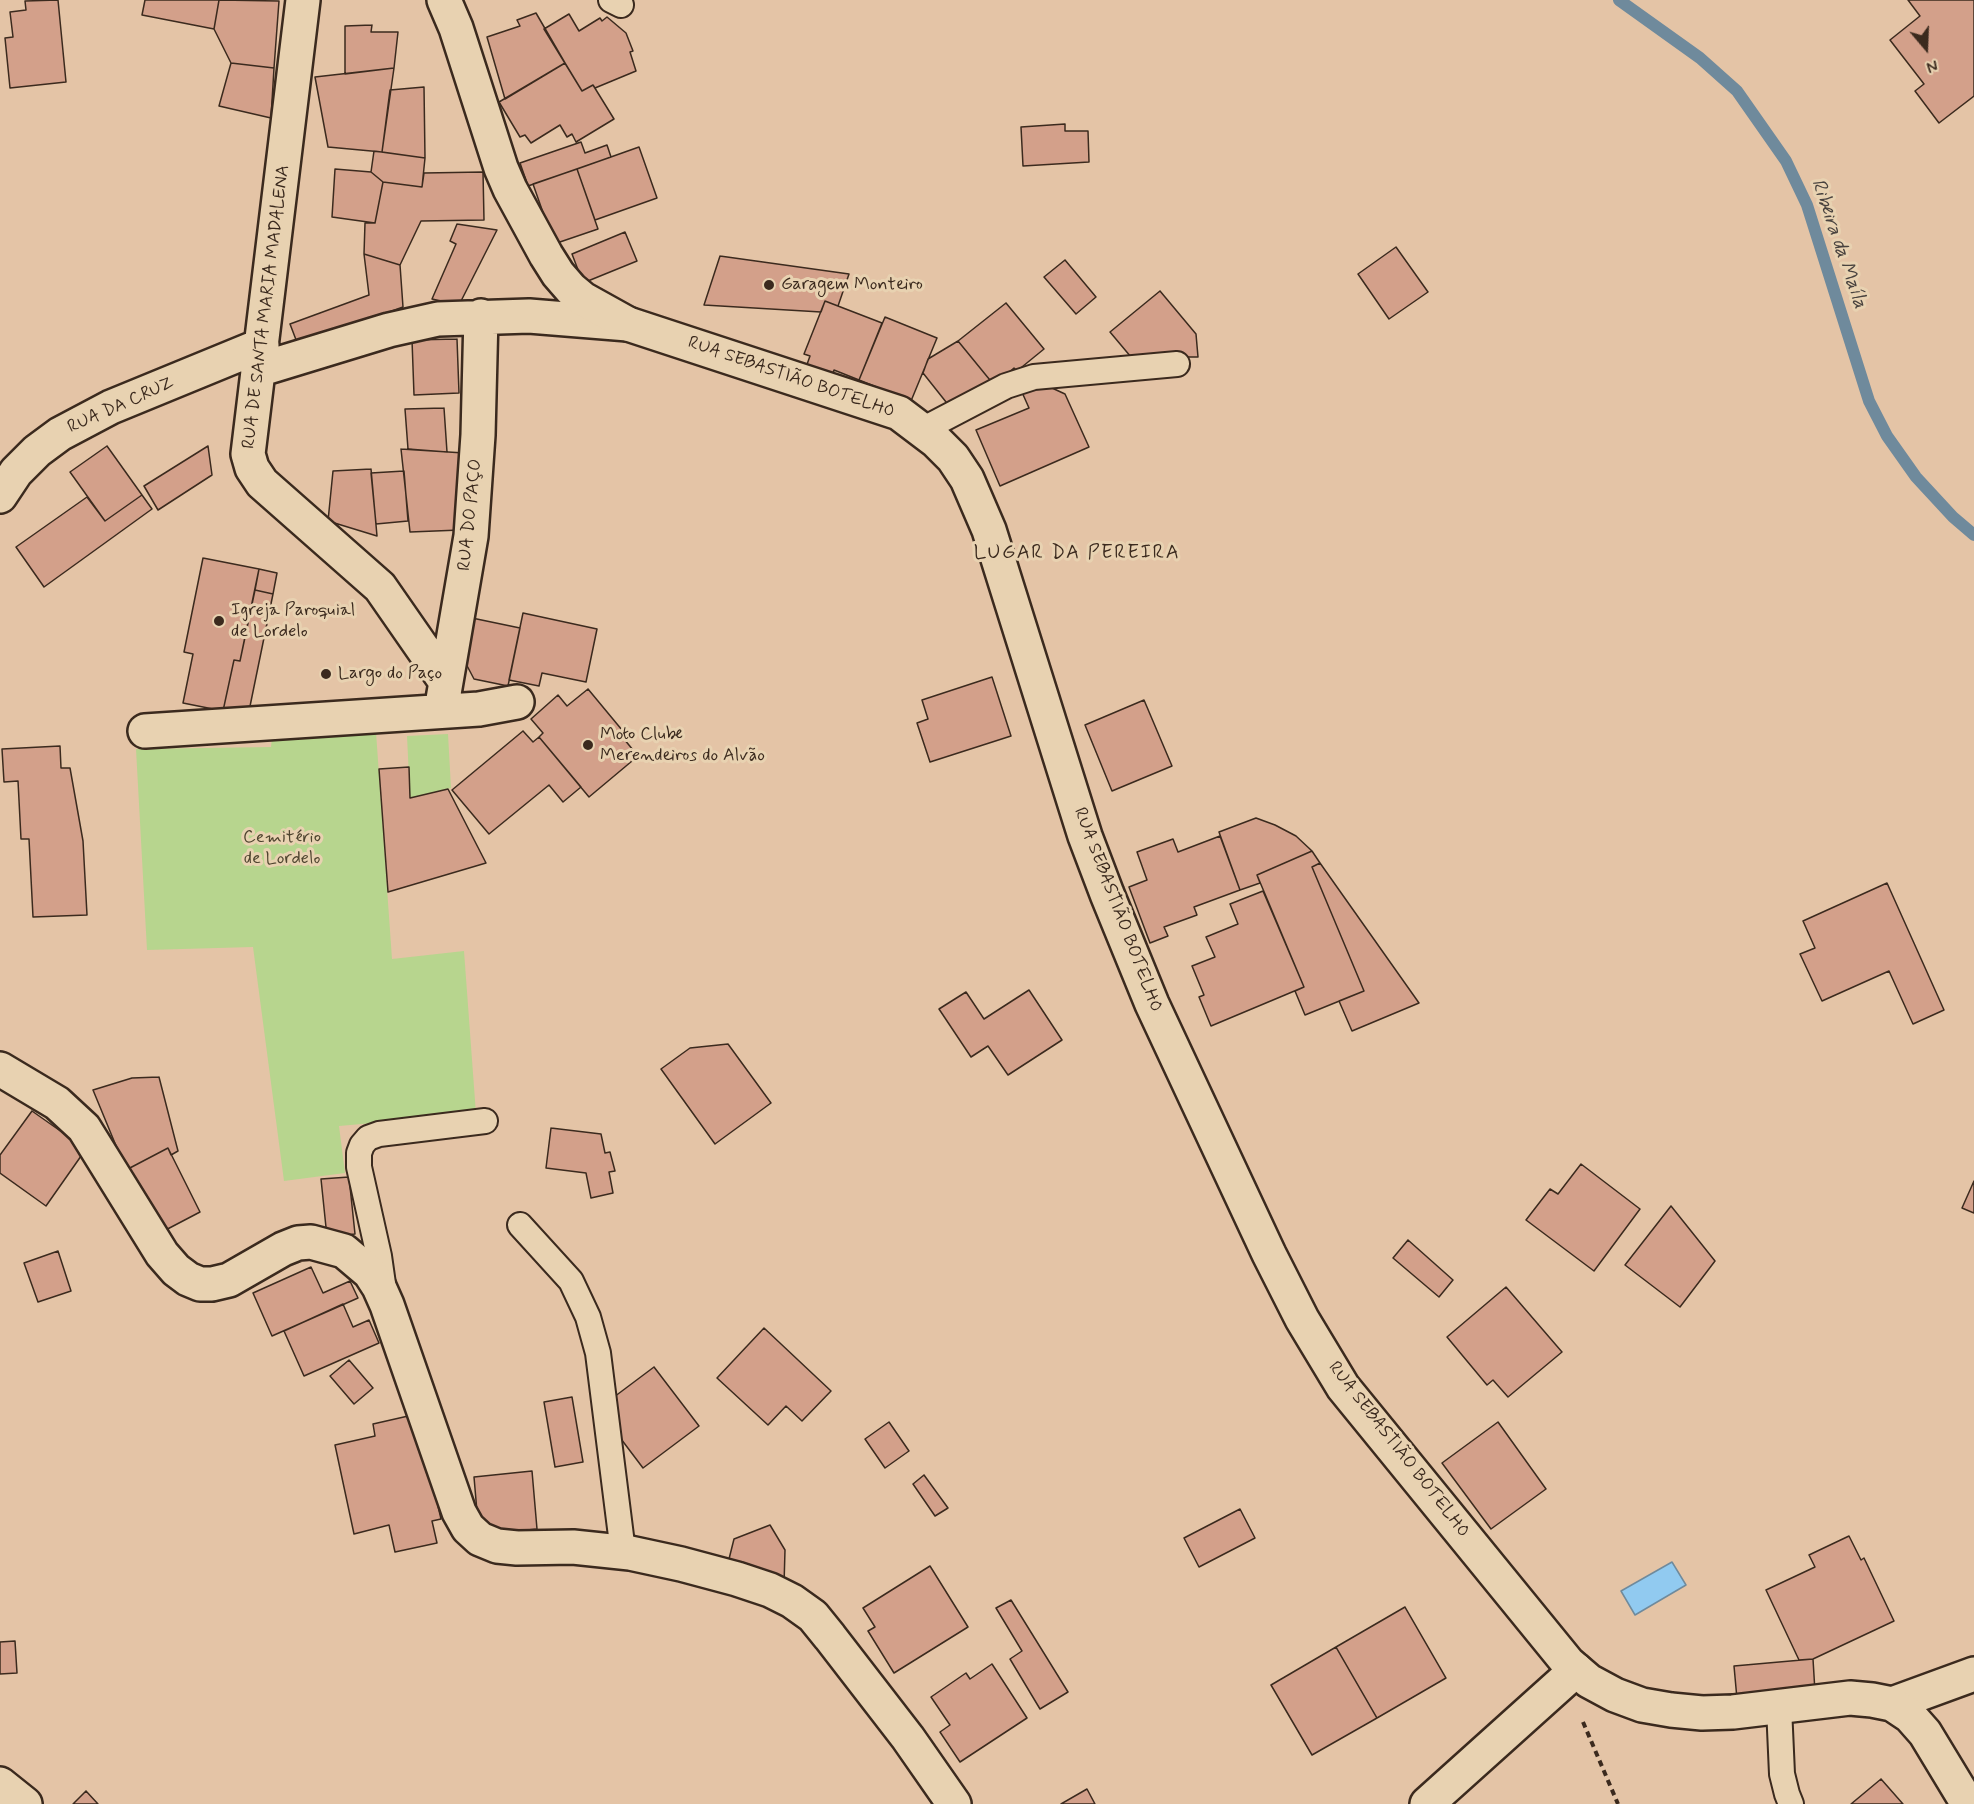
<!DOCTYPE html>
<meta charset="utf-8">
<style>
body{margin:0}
#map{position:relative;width:1974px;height:1804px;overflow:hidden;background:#e4c4a6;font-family:Mynerve,sans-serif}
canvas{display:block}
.north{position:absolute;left:1896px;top:18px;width:60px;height:60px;-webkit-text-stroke:4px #e8d2b1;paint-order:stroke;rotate:161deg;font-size:16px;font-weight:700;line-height:24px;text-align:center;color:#3b2a1e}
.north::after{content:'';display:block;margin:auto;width:21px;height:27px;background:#3b2a1e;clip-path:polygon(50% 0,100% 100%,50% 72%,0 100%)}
</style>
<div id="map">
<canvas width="1974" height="1804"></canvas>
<div class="north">N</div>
</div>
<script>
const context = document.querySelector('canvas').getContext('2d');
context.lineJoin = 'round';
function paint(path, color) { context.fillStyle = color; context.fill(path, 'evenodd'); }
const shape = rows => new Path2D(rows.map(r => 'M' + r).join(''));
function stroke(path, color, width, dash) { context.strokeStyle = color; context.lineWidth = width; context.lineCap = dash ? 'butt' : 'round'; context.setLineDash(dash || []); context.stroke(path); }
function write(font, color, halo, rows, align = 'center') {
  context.font = font + ' Mynerve,sans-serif'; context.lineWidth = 6; context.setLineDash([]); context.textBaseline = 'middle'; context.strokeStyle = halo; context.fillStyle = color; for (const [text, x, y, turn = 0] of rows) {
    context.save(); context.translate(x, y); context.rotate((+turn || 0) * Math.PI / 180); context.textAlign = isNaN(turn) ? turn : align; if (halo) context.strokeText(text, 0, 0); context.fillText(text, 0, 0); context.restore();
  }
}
paint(shape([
 [376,732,392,959,464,951,476,1114,339,1126,345,1173,284,1181,253,947,147,950,136,749,271,747,272,737],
 [448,734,451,788,410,798,407,736]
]), '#b7d58e');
const water = shape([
 [1672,1562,1686,1585,1635,1615,1621,1591,1672,1562]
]);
paint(water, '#91caf0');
stroke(water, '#6f8a9c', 1.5);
stroke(shape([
 [1619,0,1700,58,1737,91,1786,161,1807,205,1869,401,1887,436,1916,477,1953,517,1974,535]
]), '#6f8a9c', 12);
const building = shape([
 [58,0,66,82,10,88,5,38,13,37,10,12,26,10,25,1,58,0],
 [145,0,219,0,214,29,142,15,145,0],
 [219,0,279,1,274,68,231,63,214,29,219,0],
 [1908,0,1974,0,1974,96,1939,123,1915,91,1924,84,1890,40,1920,16,1908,0],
 [536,13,565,63,505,99,487,37,520,26,517,20,536,13],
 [569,14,579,31,600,18,602,21,607,17,626,33,633,51,630,52,636,71,595,88,593,85,582,91,544,29,569,14],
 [372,25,371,32,398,32,394,68,345,74,345,26,372,25],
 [231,63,274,68,271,118,219,106,231,63],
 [565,63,582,91,593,85,614,119,576,142,572,134,567,137,560,125,531,143,525,135,520,137,499,102,565,63],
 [394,68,382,152,328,147,315,77,394,68],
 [424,87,425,158,382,152,390,90,424,87],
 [1065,124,1065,131,1088,131,1089,162,1023,166,1021,127,1065,124],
 [581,142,585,153,607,145,611,157,528,186,520,163,581,142],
 [639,147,657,198,595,220,577,169,639,147],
 [374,151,425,158,422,187,383,182,371,172,374,151],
 [335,169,371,172,383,182,375,223,332,217,335,169],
 [577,169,598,229,554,244,533,184,577,169],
 [483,172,484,220,421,221,400,265,364,254,365,223,375,223,383,182,422,187,424,173,483,172],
 [457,224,497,230,459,305,432,299,456,244,450,241,457,224],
 [625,232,637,261,583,283,572,254,625,232],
 [1396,247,1428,292,1389,319,1358,274,1396,247],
 [364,254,400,265,403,307,298,345,290,324,369,295,364,254],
 [720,256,849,274,838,306,825,301,821,312,704,305,720,256],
 [1065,260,1096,297,1076,314,1044,277,1065,260],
 [1160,291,1196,334,1198,357,1131,357,1110,332,1160,291],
 [825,301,882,323,859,380,834,370,830,380,805,370,810,356,804,354,825,301],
 [1006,303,1044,349,1017,371,1014,368,994,385,958,341,1006,303],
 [885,317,937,338,911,401,859,380,885,317],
 [457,339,459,393,414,395,412,340,457,339],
 [958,341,994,385,950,407,923,373,928,359,958,341],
 [1039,382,1065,394,1089,447,1000,486,976,430,1029,408,1021,390,1039,382],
 [444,408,447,452,408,449,405,409,444,408],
 [107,446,142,495,105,521,70,472,107,446],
 [208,446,212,475,158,510,144,486,208,446],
 [401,449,464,453,460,530,410,532,401,449],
 [371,469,377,536,328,521,333,471,371,469],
 [404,471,408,521,376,524,371,473,404,471],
 [142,495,152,509,44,587,16,547,87,497,105,521,142,495],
 [203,558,259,569,240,661,234,660,223,711,183,703,193,654,184,652,203,558],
 [259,569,277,573,273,594,255,590,259,569],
 [255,590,273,594,248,716,223,711,234,660,240,661,255,590],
 [523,613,597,629,586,682,542,673,539,686,509,680,523,613],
 [472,618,520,628,508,686,474,679,464,660,472,618],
 [992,677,1011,736,930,762,917,723,928,719,922,700,992,677],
 [588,689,622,730,619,733,638,756,589,797,539,737,543,733,531,719,558,695,567,706,588,689],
 [1144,700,1172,766,1112,791,1085,725,1144,700],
 [523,731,533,742,539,737,581,787,563,802,549,785,489,834,452,790,523,731],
 [60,746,61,768,70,768,83,841,87,915,33,917,29,839,21,839,18,781,4,782,2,749,60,746],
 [409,767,410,798,448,789,486,863,388,892,379,769,409,767],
 [1256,818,1275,825,1296,836,1312,851,1257,875,1260,883,1240,890,1219,832,1256,818],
 [1220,836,1240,890,1194,907,1197,915,1164,927,1168,936,1150,943,1129,887,1147,880,1137,852,1173,839,1178,852,1220,836],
 [1312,851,1320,863,1312,867,1364,991,1305,1015,1295,991,1304,987,1257,875,1312,851],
 [1320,863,1419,1003,1352,1031,1339,1001,1364,991,1312,867,1320,863],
 [1887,883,1944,1010,1913,1024,1889,971,1822,1001,1800,954,1815,948,1803,921,1887,883],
 [1263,891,1304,987,1211,1026,1199,997,1204,995,1192,966,1215,957,1206,937,1238,924,1230,904,1263,891],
 [1029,990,1062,1040,1008,1075,988,1046,971,1057,939,1009,966,992,984,1019,1029,990],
 [728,1044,771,1103,715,1144,661,1069,690,1048,728,1044],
 [159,1077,178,1151,171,1155,168,1148,126,1170,93,1090,132,1078,159,1077],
 [32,1111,86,1149,46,1206,0,1173,0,1155,32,1111],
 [551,1128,601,1134,605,1153,610,1152,615,1171,609,1172,613,1193,591,1198,586,1173,546,1168,551,1128],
 [168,1148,200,1212,158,1234,126,1170,168,1148],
 [1581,1164,1640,1209,1594,1271,1526,1220,1550,1189,1558,1194,1581,1164],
 [349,1177,355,1234,327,1237,321,1179,349,1177],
 [1974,1181,1974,1213,1962,1208,1974,1181],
 [1671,1206,1715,1261,1680,1307,1625,1265,1671,1206],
 [1408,1240,1453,1280,1439,1297,1393,1258,1408,1240],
 [58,1251,71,1291,38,1302,24,1263,58,1251],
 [311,1267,323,1293,350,1281,358,1298,272,1336,253,1293,311,1267],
 [1506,1287,1562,1352,1508,1397,1493,1380,1487,1385,1447,1337,1506,1287],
 [343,1304,353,1327,369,1320,379,1343,304,1376,284,1331,343,1304],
 [764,1328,831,1391,802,1421,786,1406,768,1425,717,1378,764,1328],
 [349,1360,373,1388,354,1404,330,1376,349,1360],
 [654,1367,699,1426,643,1468,615,1431,610,1400,654,1367],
 [572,1397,583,1462,555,1467,544,1402,572,1397],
 [417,1414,441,1519,432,1521,437,1543,395,1552,389,1525,354,1534,335,1445,375,1436,373,1424,417,1414],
 [889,1422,909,1451,885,1468,865,1439,889,1422],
 [1498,1422,1546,1489,1491,1529,1442,1463,1498,1422],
 [532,1471,537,1529,479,1535,474,1477,532,1471],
 [924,1475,948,1508,935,1516,913,1484,924,1475],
 [1240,1509,1255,1538,1199,1567,1184,1538,1240,1509],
 [770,1525,785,1550,784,1585,727,1567,734,1539,770,1525],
 [1849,1536,1861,1560,1864,1558,1894,1621,1813,1659,1799,1660,1766,1590,1815,1567,1809,1555,1849,1536],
 [930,1566,968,1627,894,1673,868,1631,875,1627,863,1608,930,1566],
 [1011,1600,1068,1692,1040,1709,1010,1659,1022,1651,996,1608,1011,1600],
 [1405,1607,1446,1678,1377,1718,1336,1647,1405,1607],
 [15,1641,17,1673,0,1674,0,1642,15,1641],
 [1336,1647,1377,1718,1312,1755,1271,1685,1336,1647],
 [1813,1659,1815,1692,1737,1699,1734,1666,1813,1659],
 [992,1664,1027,1718,960,1762,940,1732,950,1725,931,1697,966,1673,970,1679,992,1664],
 [1881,1779,1903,1804,1851,1804,1881,1779],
 [1087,1789,1095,1804,1061,1804,1087,1789],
 [86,1791,98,1804,73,1804,86,1791]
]);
paint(building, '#d3a08a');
stroke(building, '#3b2a1e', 1.5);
const service = shape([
 [611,0,621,5],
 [922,430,1006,386,1034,377,1177,364],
 [520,1225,571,1281,588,1317,598,1353,623,1552],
 [384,1291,379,1256,359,1167,359,1153,362,1145,368,1138,379,1134,485,1121],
 [1779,1707,1782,1774,1787,1794,1791,1804]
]);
const minor = shape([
 [303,0,248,454,252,468,262,483,380,587,446,682],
 [258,370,389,330,438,319,529,316,628,324],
 [0,496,16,472,37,451,60,434,111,407,262,345],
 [441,711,471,536,478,435,481,316],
 [145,731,479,709,517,702],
 [0,1069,57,1103,84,1128,162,1254,176,1270,188,1279,200,1284,212,1284,229,1280,283,1249,298,1243,311,1242,344,1251,370,1273,379,1287,387,1305,459,1512,468,1528,480,1539,497,1546,517,1548,573,1547,630,1553,681,1564,737,1579,770,1590,792,1601,813,1616,830,1637,908,1738,954,1804],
 [1892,1704,1974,1674],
 [0,1784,25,1804],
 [1427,1804,1576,1670]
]);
const secondary = shape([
 [444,0,456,28,501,168,510,189,546,255,558,274,571,289,583,299,628,324,899,413,936,441,953,458,967,479,989,530,1085,836,1107,894,1152,1004,1269,1254,1302,1319,1343,1387,1568,1663,1589,1681,1615,1695,1642,1705,1671,1710,1702,1713,1733,1712,1850,1698,1872,1700,1892,1704,1910,1716,1925,1733,1968,1804]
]);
stroke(service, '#3b2a1e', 28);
stroke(minor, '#3b2a1e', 38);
stroke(secondary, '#3b2a1e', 38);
stroke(shape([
 [1583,1722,1618,1804]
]), '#3b2a1e', 4, [6, 4.5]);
stroke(service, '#e8d2b1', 24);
stroke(minor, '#e8d2b1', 33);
stroke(secondary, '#e8d2b1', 33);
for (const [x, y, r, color] of [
 [769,285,6,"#3b2a1e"],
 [219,621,6,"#3b2a1e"],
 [326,674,6,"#3b2a1e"],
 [588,745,6,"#3b2a1e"]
]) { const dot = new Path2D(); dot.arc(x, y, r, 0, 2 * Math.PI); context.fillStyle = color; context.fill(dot); stroke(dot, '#e8d2b1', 2); }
write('18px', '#3b2a1e', '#e8d2b1', [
 ["Garagem Monteiro",781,285],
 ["Igreja Paroquial",231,611],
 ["de Lordelo",231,632],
 ["Largo do Paço",338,674],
 ["Moto Clube",600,735],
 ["Merendeiros do Alvão",600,756]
], 'left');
write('18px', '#3b2a1e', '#e8d2b1', [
 ["RUA DE SANTA MARIA MADALENA",267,307,-83],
 ["RUA SEBASTIÃO BOTELHO",791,378,19],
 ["RUA DA CRUZ",121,406,-24],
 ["RUA DO PAÇO",471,515,-84],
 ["RUA SEBASTIÃO BOTELHO",1117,910,69],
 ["RUA SEBASTIÃO BOTELHO",1398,1450,52]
]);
write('18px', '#4e442f', '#e8d2b1', [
 ["Cemitério",282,838],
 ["de Lordelo",282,859]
]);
write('italic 20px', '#48423e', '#e8d2b1', [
 ["Ribeira da Maíla",1838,244,71]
]);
context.letterSpacing = '1.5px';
write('20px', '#3b2a1e', '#e8d2b1', [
 ["LUGAR DA PEREIRA",1077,554]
]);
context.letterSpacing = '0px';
</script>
